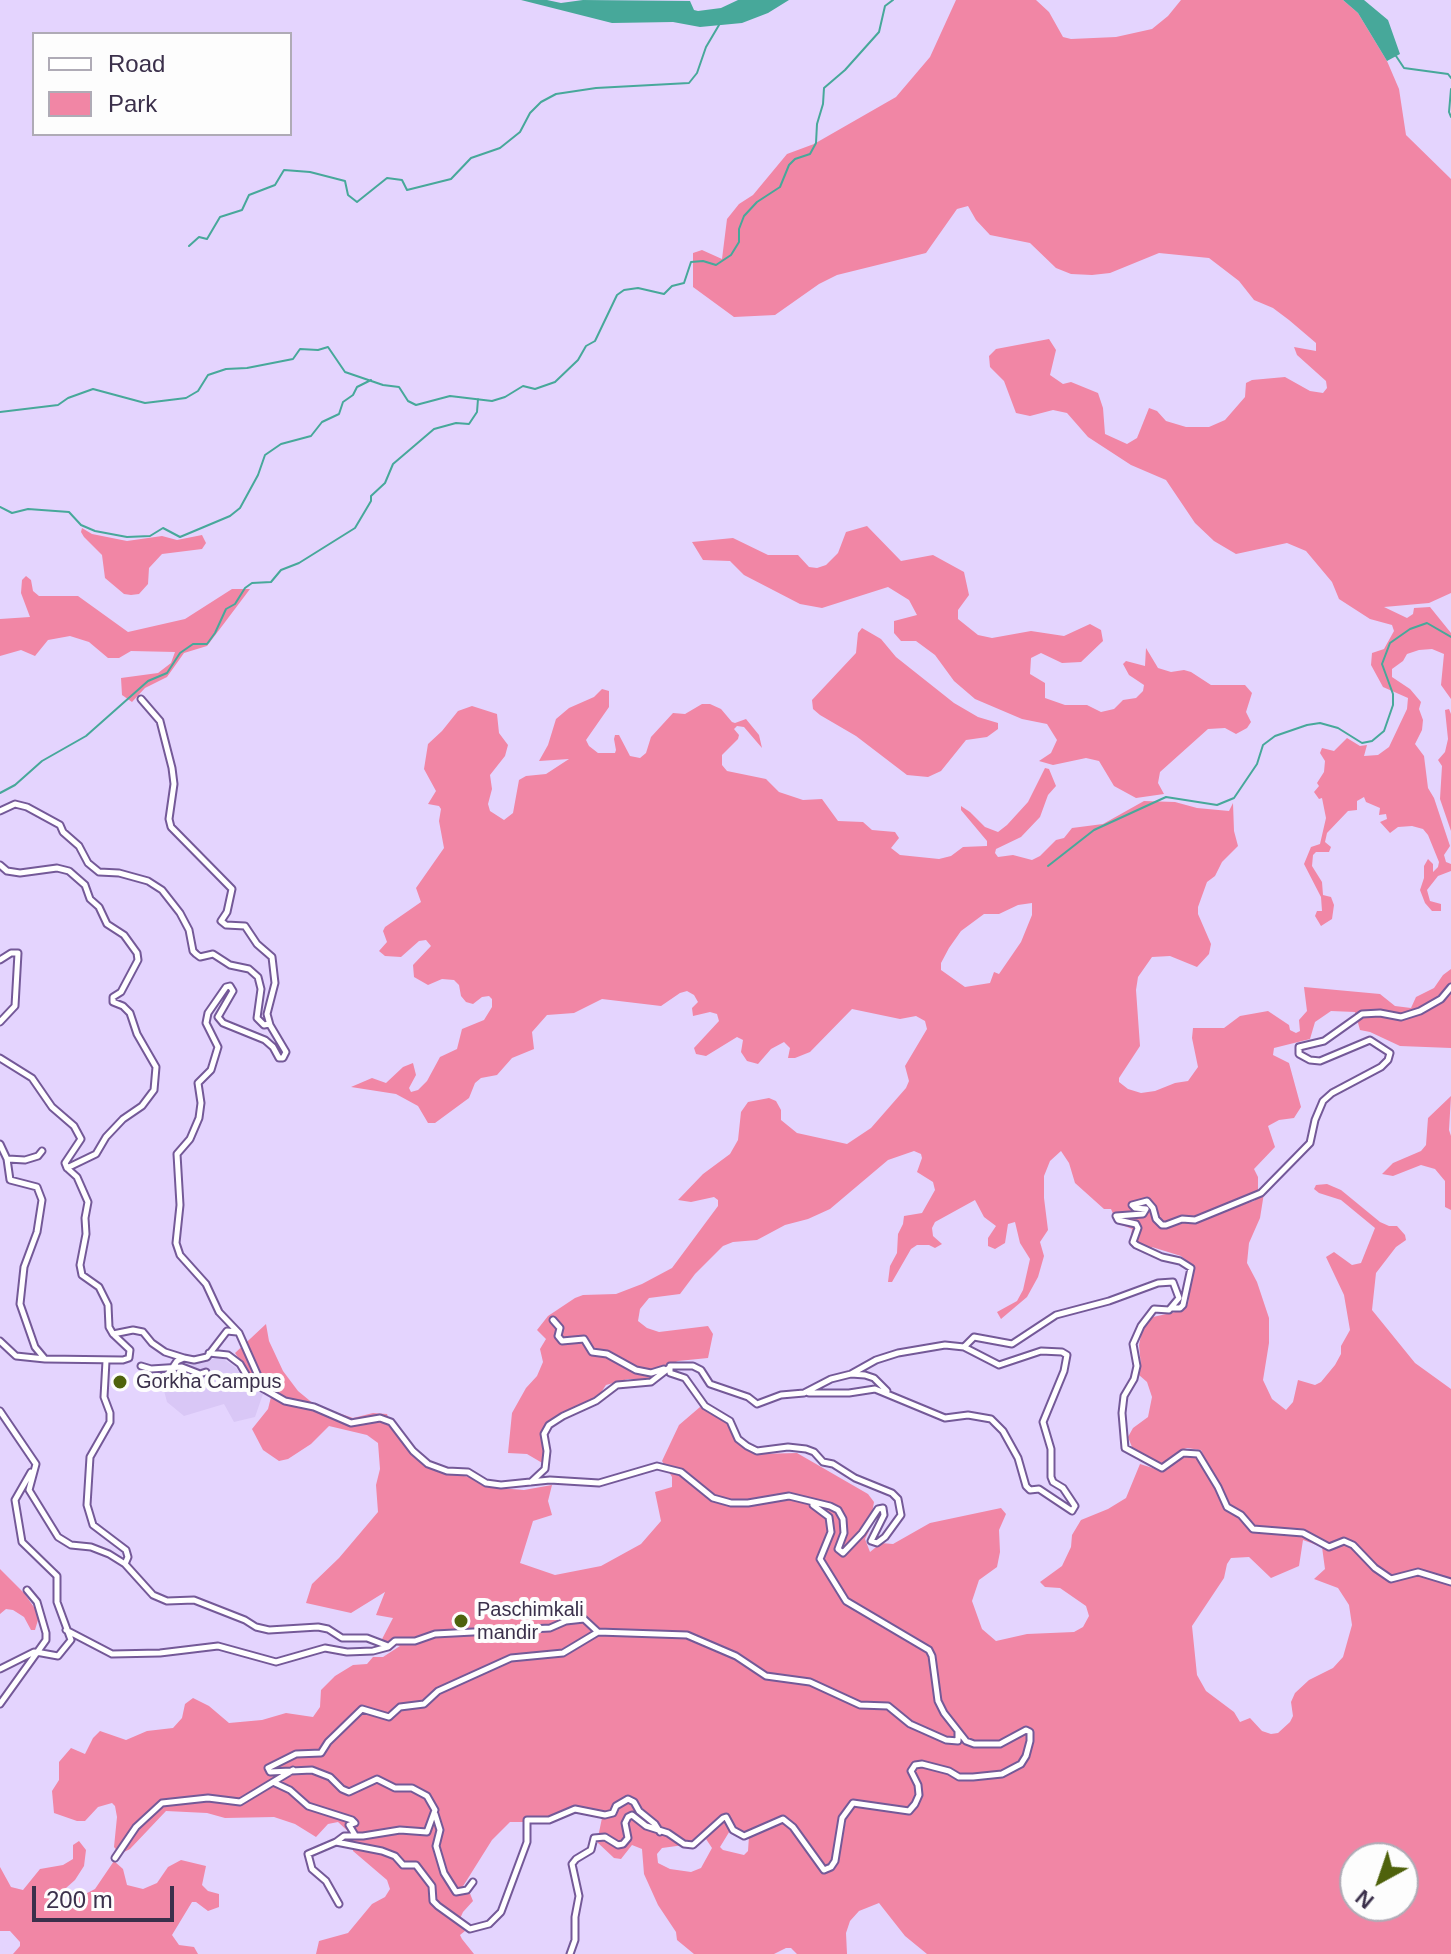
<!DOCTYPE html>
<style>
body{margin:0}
#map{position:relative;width:1451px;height:1954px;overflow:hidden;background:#e4d4fe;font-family:Arial,sans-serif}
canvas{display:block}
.legend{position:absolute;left:32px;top:32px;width:260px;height:104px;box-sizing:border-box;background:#fdfdfd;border:2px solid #afabb6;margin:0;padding:10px 14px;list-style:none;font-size:24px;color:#3b304b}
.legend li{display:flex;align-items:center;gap:16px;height:40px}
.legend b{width:40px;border:2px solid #afabb6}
.north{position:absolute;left:1339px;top:1842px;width:80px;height:80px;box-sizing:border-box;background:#fdfdfd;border:2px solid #afabb6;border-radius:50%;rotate:220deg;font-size:22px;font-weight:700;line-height:32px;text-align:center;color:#3b304b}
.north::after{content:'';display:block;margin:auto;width:28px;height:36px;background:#4f620c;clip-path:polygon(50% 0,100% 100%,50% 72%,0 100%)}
.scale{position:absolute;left:32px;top:1886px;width:142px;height:36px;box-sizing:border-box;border:4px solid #3b304b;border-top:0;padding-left:10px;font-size:24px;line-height:28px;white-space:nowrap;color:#3b304b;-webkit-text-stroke:6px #fdfdfd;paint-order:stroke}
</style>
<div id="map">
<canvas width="1451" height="1954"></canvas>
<ul class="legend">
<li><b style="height:10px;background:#fff"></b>Road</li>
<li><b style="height:22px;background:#f186a5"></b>Park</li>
</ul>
<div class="north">N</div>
<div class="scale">200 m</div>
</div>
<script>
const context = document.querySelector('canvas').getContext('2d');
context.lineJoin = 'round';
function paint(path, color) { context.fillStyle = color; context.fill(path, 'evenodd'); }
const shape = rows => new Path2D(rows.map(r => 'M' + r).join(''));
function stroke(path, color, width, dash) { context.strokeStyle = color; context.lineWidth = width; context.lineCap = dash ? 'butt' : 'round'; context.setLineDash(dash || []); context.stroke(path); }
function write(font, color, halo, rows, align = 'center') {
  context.font = font + ' Arial,sans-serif'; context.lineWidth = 8; context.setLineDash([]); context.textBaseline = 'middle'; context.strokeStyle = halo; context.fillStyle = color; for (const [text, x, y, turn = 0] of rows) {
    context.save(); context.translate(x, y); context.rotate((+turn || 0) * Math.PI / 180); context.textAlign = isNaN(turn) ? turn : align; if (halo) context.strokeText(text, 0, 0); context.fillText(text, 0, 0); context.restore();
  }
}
paint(shape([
 [219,1356,235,1367,248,1383,263,1394,255,1417,234,1422,224,1404,184,1416,167,1402,162,1383,180,1364,205,1362]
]), '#d9c7f6');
paint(shape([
 [956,0,1036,0,1049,12,1063,37,1071,39,1116,37,1152,29,1168,16,1181,0,1343,0,1358,13,1387,61,1399,89,1406,135,1451,179,1451,593,1429,603,1384,607,1407,618,1413,614,1414,608,1430,607,1451,633,1451,699,1441,685,1444,654,1432,649,1419,650,1407,654,1403,661,1392,669,1392,677,1410,689,1421,702,1419,709,1423,720,1422,730,1415,744,1424,756,1428,788,1434,798,1450,846,1444,855,1446,862,1451,864,1451,871,1438,876,1427,890,1430,901,1441,904,1441,911,1432,911,1425,903,1420,890,1424,878,1424,866,1428,859,1433,864,1433,872,1438,867,1439,862,1428,835,1423,829,1412,826,1398,827,1390,833,1380,822,1387,819,1386,814,1379,815,1380,808,1366,802,1364,797,1357,801,1357,810,1348,811,1327,833,1325,842,1331,847,1329,852,1316,852,1313,855,1312,866,1322,882,1323,895,1331,897,1334,905,1332,919,1321,926,1315,916,1317,911,1322,911,1321,897,1304,864,1311,847,1320,844,1326,818,1322,798,1319,799,1314,792,1319,786,1317,783,1324,772,1325,761,1320,753,1322,748,1334,751,1347,738,1360,746,1367,745,1364,756,1378,755,1389,747,1407,709,1408,698,1383,687,1371,665,1372,653,1384,649,1394,631,1392,625,1370,619,1339,599,1332,582,1306,551,1287,543,1236,554,1214,541,1195,523,1166,480,1131,465,1088,437,1067,413,1053,410,1030,416,1016,413,1004,381,990,367,989,356,996,349,1049,339,1056,350,1050,375,1063,384,1071,382,1098,393,1103,408,1105,434,1127,444,1137,438,1149,408,1157,411,1166,421,1186,427,1209,427,1225,420,1245,397,1246,383,1252,380,1285,377,1310,391,1323,393,1327,388,1326,381,1297,355,1294,347,1316,351,1316,343,1289,320,1273,308,1254,300,1239,281,1209,258,1159,253,1110,273,1092,275,1071,274,1056,268,1030,243,990,235,976,220,968,206,957,209,926,253,837,275,819,284,775,315,734,317,693,287,693,253,702,250,722,259,727,219,739,204,753,195,787,154,814,144,896,97,930,57],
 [867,526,901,561,933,555,964,572,969,595,958,610,958,619,978,635,992,638,1031,631,1064,636,1090,624,1101,630,1103,641,1081,662,1062,663,1041,653,1031,658,1030,674,1045,683,1045,698,1065,705,1087,705,1101,712,1114,709,1123,700,1136,698,1143,691,1144,685,1129,675,1123,664,1126,661,1145,666,1146,648,1158,668,1171,672,1184,670,1191,672,1211,685,1245,685,1252,693,1246,712,1251,722,1247,728,1236,734,1225,728,1208,729,1160,772,1158,783,1164,794,1136,798,1114,786,1099,761,1086,758,1053,765,1039,761,1051,753,1057,740,1047,724,1022,719,975,699,954,681,935,655,916,641,901,641,894,633,894,621,917,615,909,600,888,587,822,608,800,604,744,575,730,561,703,560,692,542,733,538,768,555,798,555,809,567,817,568,826,565,838,553,846,532],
 [82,528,92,534,127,541,162,536,177,540,202,535,206,543,202,549,162,554,149,568,148,584,139,594,131,595,124,594,105,578,102,555,84,537,81,532],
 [26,576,31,580,33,591,39,596,78,596,128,632,185,619,232,589,250,589,207,646,184,653,167,677,145,688,132,702,122,695,121,678,158,673,171,663,175,652,131,651,119,658,108,658,89,642,70,636,48,640,35,656,21,650,0,656,0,619,30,617,21,593,22,580],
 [862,628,881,639,896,657,954,703,978,717,998,723,998,729,987,737,966,740,941,771,928,777,907,775,856,736,820,715,813,709,812,700,856,653,858,633],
 [602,689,609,691,609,707,586,740,589,746,598,753,615,753,616,750,614,739,615,735,619,735,630,756,640,758,646,753,651,737,673,713,685,714,702,704,710,704,721,709,732,722,735,723,746,719,759,735,762,748,744,727,737,726,734,729,739,735,738,739,722,755,722,765,727,771,766,779,779,792,803,800,822,799,838,821,863,822,872,830,895,832,899,838,891,848,900,855,939,859,951,856,963,847,987,846,987,841,961,810,961,806,970,812,985,827,998,832,1007,825,1028,802,1045,768,1049,769,1056,786,1048,795,1040,817,1021,837,996,849,995,853,998,857,1013,855,1032,860,1040,856,1056,840,1064,838,1072,828,1103,824,1144,801,1175,802,1197,808,1229,811,1233,803,1234,831,1238,846,1222,862,1215,876,1207,882,1198,907,1198,914,1211,944,1209,954,1197,967,1170,956,1152,957,1138,977,1136,990,1140,1046,1119,1078,1119,1082,1128,1089,1141,1093,1155,1091,1175,1083,1188,1081,1198,1067,1192,1038,1193,1028,1224,1028,1240,1016,1268,1011,1289,1025,1290,1030,1296,1033,1300,1031,1299,1020,1307,1011,1304,987,1380,994,1395,1006,1411,1008,1416,997,1434,988,1443,975,1451,969,1451,1048,1400,1046,1370,1032,1360,1030,1355,1012,1331,1011,1315,1022,1310,1039,1274,1048,1273,1055,1289,1063,1301,1107,1294,1118,1279,1120,1268,1126,1275,1147,1254,1169,1258,1177,1258,1193,1238,1203,1198,1214,1185,1223,1199,1222,1211,1215,1254,1201,1264,1193,1260,1218,1249,1243,1247,1263,1257,1282,1269,1318,1269,1343,1263,1380,1272,1399,1286,1410,1293,1402,1298,1380,1315,1385,1321,1382,1335,1365,1341,1354,1341,1346,1350,1330,1344,1295,1326,1257,1334,1252,1352,1265,1361,1263,1375,1228,1341,1200,1319,1193,1314,1189,1316,1185,1327,1184,1341,1190,1380,1222,1389,1226,1397,1226,1405,1235,1406,1240,1396,1247,1376,1273,1372,1310,1415,1363,1451,1389,1451,1954,927,1954,905,1936,879,1903,859,1911,850,1921,846,1933,847,1954,797,1954,791,1948,786,1948,774,1954,694,1954,677,1940,676,1932,658,1905,644,1874,642,1849,632,1845,621,1859,614,1858,597,1842,602,1818,579,1811,548,1822,510,1822,492,1840,460,1891,469,1891,473,1901,463,1912,458,1923,465,1931,460,1935,462,1939,474,1954,316,1954,319,1941,348,1933,372,1904,385,1897,390,1889,387,1880,353,1851,351,1834,338,1822,328,1824,316,1837,295,1824,274,1817,225,1818,207,1813,166,1811,130,1849,120,1854,114,1847,117,1817,115,1806,112,1803,98,1807,85,1821,77,1821,54,1813,52,1791,59,1780,59,1762,71,1748,85,1754,93,1738,100,1731,126,1740,147,1731,173,1728,182,1718,185,1704,193,1698,209,1706,229,1723,262,1720,286,1713,313,1717,320,1707,321,1690,335,1676,353,1665,367,1664,373,1657,383,1657,400,1646,381,1641,393,1618,376,1615,385,1592,351,1613,306,1603,312,1584,339,1558,378,1512,376,1485,380,1469,378,1443,367,1435,329,1426,311,1444,288,1459,279,1461,263,1450,252,1429,268,1409,271,1397,265,1388,250,1375,235,1353,266,1324,269,1341,283,1371,298,1391,315,1405,353,1418,373,1413,387,1414,391,1425,424,1464,451,1474,470,1477,485,1487,524,1490,552,1485,548,1501,552,1515,533,1521,520,1563,555,1575,601,1566,641,1544,661,1521,655,1492,672,1487,672,1477,662,1461,679,1425,700,1407,729,1423,732,1435,743,1447,758,1454,797,1453,868,1494,874,1502,869,1531,865,1539,870,1552,881,1543,893,1544,930,1523,1001,1508,1006,1514,999,1530,1000,1552,997,1567,979,1580,972,1601,982,1629,996,1641,1027,1634,1074,1632,1083,1627,1089,1616,1086,1606,1060,1588,1045,1587,1040,1582,1062,1566,1071,1547,1072,1535,1081,1520,1108,1509,1126,1498,1140,1464,1162,1471,1182,1458,1193,1455,1208,1465,1201,1450,1187,1448,1179,1451,1168,1464,1156,1462,1132,1447,1128,1437,1133,1428,1148,1417,1152,1397,1147,1382,1139,1375,1141,1366,1139,1345,1142,1331,1153,1317,1180,1311,1188,1304,1193,1266,1181,1256,1152,1247,1155,1257,1142,1249,1136,1249,1130,1242,1132,1229,1117,1223,1111,1209,1104,1209,1075,1183,1069,1163,1061,1151,1050,1161,1044,1176,1044,1198,1048,1230,1040,1242,1044,1256,1038,1277,1027,1297,1001,1319,997,1312,1017,1301,1023,1290,1030,1259,1020,1243,1015,1222,1008,1224,1005,1243,995,1249,988,1246,988,1238,996,1226,984,1217,975,1200,935,1222,932,1228,933,1236,942,1244,935,1248,929,1245,917,1245,911,1249,892,1282,888,1282,890,1266,897,1253,898,1234,903,1224,904,1216,922,1213,935,1190,933,1182,917,1172,922,1158,921,1154,914,1151,888,1160,830,1209,808,1219,785,1225,757,1240,733,1242,723,1246,695,1274,680,1294,649,1298,640,1309,638,1321,647,1328,659,1332,708,1326,713,1334,708,1358,678,1361,666,1366,650,1380,628,1379,606,1385,598,1397,564,1412,543,1430,544,1464,527,1454,508,1453,512,1413,526,1388,537,1376,543,1362,540,1349,546,1339,537,1330,548,1316,575,1298,583,1295,616,1294,642,1284,672,1268,718,1206,718,1200,714,1197,691,1202,678,1200,703,1174,730,1154,738,1140,741,1112,748,1102,769,1098,776,1101,781,1110,781,1120,797,1133,847,1144,871,1128,906,1088,909,1081,905,1066,927,1029,925,1021,916,1016,900,1019,852,1009,810,1052,795,1058,788,1058,790,1048,784,1042,771,1049,758,1064,747,1061,741,1052,743,1040,737,1037,706,1056,696,1054,694,1048,719,1021,717,1014,710,1012,693,1016,692,1008,698,1002,694,995,687,991,680,993,661,1006,602,999,574,1013,547,1015,532,1032,534,1049,512,1058,497,1075,481,1078,475,1083,469,1098,435,1123,428,1123,418,1106,396,1094,351,1087,372,1078,386,1083,403,1067,413,1063,416,1075,409,1088,411,1092,418,1090,427,1081,440,1057,457,1049,462,1029,484,1020,492,1007,492,999,489,996,482,997,473,1004,466,1002,461,996,459,985,454,980,442,979,428,985,414,977,413,965,431,946,426,940,419,941,401,957,385,956,379,951,387,942,383,931,385,927,421,902,416,888,444,848,439,821,441,809,439,806,428,804,436,791,424,769,428,744,442,731,458,711,472,706,497,714,499,733,508,745,505,756,490,775,492,789,488,804,490,811,504,820,513,813,519,780,526,776,546,774,569,759,539,761,548,745,556,719,569,708,594,697],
 [1032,903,1032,915,1021,942,999,974,994,972,990,983,965,987,941,970,941,963,949,948,961,931,984,914,999,914,1018,905],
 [1303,1540,1322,1547,1325,1569,1314,1579,1338,1588,1349,1605,1352,1625,1343,1657,1333,1668,1309,1680,1295,1693,1291,1702,1293,1716,1290,1722,1278,1733,1271,1734,1262,1731,1250,1718,1240,1722,1234,1712,1206,1691,1197,1675,1192,1626,1224,1578,1227,1564,1231,1558,1249,1557,1271,1578,1299,1566],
 [847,1814,838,1863,825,1872,814,1863,790,1825,778,1822,749,1836,748,1851,744,1855,723,1850,720,1847,731,1829,726,1818,706,1839,712,1848,701,1868,691,1872,670,1869,658,1863,657,1854,662,1848,684,1845,675,1840,693,1843,724,1815,730,1817,734,1829,740,1834,749,1833,761,1825,784,1818,795,1825,822,1865,827,1866,832,1861,839,1820],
 [1355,1858,1403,1858,1403,1906,1355,1906],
 [1449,709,1451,714,1451,831,1440,799,1442,766,1438,760,1445,752,1448,739,1445,710],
 [1451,1096,1449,1130,1451,1136,1451,1210,1445,1207,1445,1181,1435,1169,1421,1165,1393,1176,1382,1174,1393,1163,1421,1151,1426,1145,1428,1118],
 [0,1569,24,1593,36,1610,38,1620,35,1630,31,1630,24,1617,13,1610,6,1609,0,1614],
 [79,1841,86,1850,84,1866,75,1880,57,1896,56,1905,58,1908,95,1889,114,1861,123,1869,127,1885,143,1889,157,1883,168,1867,181,1860,206,1866,202,1885,208,1891,219,1894,219,1907,208,1911,196,1902,192,1902,172,1935,179,1945,194,1947,198,1954,13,1954,20,1946,20,1942,10,1931,0,1931,0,1867,11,1887,23,1890,40,1869,63,1865,73,1859,73,1845]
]), '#f186a5');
paint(shape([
 [521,0,547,0,561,3,583,0,690,1,694,10,698,11,721,8,738,0,789,0,768,13,742,23,700,27,673,22,612,23],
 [1343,0,1364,0,1388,20,1400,54,1387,61,1358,13]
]), '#47a89a');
stroke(shape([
 [1396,56,1404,68,1448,74,1451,78],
 [1451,89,1449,112,1451,117],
 [189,246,199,237,207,239,220,217,242,210,249,195,275,185,284,170,310,172,345,181,348,195,357,202,387,178,402,180,407,190,451,179,471,158,500,148,520,132,530,113,541,102,556,94,596,88,689,83,697,73,706,47,719,25],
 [0,412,58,405,68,398,93,389,145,403,186,398,198,391,208,375,226,369,247,368,293,359,300,349,318,350,328,347,345,372,383,385,399,387,408,401,416,405,450,396,492,401,505,397,523,386,535,389,555,382,578,360,586,346,595,341,617,295,624,290,638,288,664,294,672,286,684,283,691,262,703,261,716,265,731,255,739,242,739,229,744,216,757,202,780,187,789,165,795,159,810,154,816,143,817,124,823,104,824,88,845,70,879,32,885,6,893,0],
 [0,507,12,513,28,509,69,512,81,525,95,531,127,537,150,536,163,528,180,537,230,516,240,508,258,475,265,455,281,444,311,436,322,422,339,414,343,402,353,395,357,387,371,380],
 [0,793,15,785,42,761,86,736,148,681,167,673,180,653,193,644,207,644,215,633,226,609,235,604,245,588,252,583,271,582,281,570,299,563,355,528,371,501,371,496,385,483,393,464,434,429,456,423,469,424,477,412,478,399],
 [1048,866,1094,830,1166,797,1217,805,1234,798,1257,764,1263,745,1275,736,1307,725,1320,723,1338,728,1362,743,1372,741,1384,731,1393,705,1393,694,1382,664,1390,643,1410,629,1427,623,1451,637]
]), '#47a89a', 2);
const minor = shape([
 [141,699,160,721,172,768,174,784,169,819,171,827,232,889,227,912,221,921,226,925,245,926,257,944,272,957,275,983,267,1014,270,1025,286,1052,283,1058,279,1058,273,1047,265,1040,223,1023,218,1017,233,991,230,986,226,987,208,1013,206,1023,218,1047,211,1070,198,1083,201,1103,199,1118,190,1139,177,1154,180,1205,176,1243,180,1255,206,1284,219,1312,239,1333,263,1387],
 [0,811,15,804,27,807,60,825,63,832,79,846,88,863,99,872,119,873,148,881,162,890,180,913,189,930,193,951,196,954,200,957,213,954,230,965,249,969,258,977,261,989,257,1018,264,1025,269,1024],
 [0,865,7,871,20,873,57,868,69,871,85,885,90,899,99,907,107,924,124,935,137,953,138,960,121,992,113,997,113,1002,123,1006,130,1013,137,1034,156,1067,154,1090,142,1106,123,1119,106,1137,96,1154,67,1168],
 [0,960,11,953,18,953,15,1006,0,1022],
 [0,1058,32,1078,52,1107,74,1126,81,1139,65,1163,67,1168],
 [0,1144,7,1159,10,1180,37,1187,42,1200,37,1232,24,1267,20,1304,35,1347,45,1359,123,1360,129,1358,130,1350,113,1334,133,1330,143,1332,152,1343,165,1352,184,1358],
 [8,1159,25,1160,38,1156,42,1151],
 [67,1168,77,1177,88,1202,85,1218,86,1234,80,1265,82,1275,99,1287,108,1305,109,1327,113,1334],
 [1173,1308,1180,1308,1183,1305,1191,1268,1180,1261,1162,1257,1136,1245,1133,1242,1138,1228,1136,1224,1118,1220,1116,1216,1143,1214,1146,1209,1135,1208,1132,1205,1147,1201,1153,1208,1156,1219,1162,1225,1166,1225,1182,1219,1195,1220,1261,1193,1310,1143,1315,1120,1323,1101,1332,1093,1381,1067,1388,1060,1390,1053,1370,1040,1320,1061,1310,1060,1299,1054,1299,1047,1324,1041,1362,1014,1380,1013,1401,1017,1420,1011,1441,999,1451,987],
 [553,1320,560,1328,558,1336,562,1341,584,1339,592,1352,607,1354,636,1370,651,1373,664,1369],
 [0,1341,16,1356,45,1359],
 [209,1353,228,1355,240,1364,250,1381,285,1401,314,1407,351,1423,380,1418,391,1422,413,1451,428,1464,447,1471,468,1472,486,1483,501,1485,550,1480,599,1483,657,1466,681,1472,713,1498,731,1503,748,1503,789,1496,830,1506,838,1510,843,1519,844,1533,838,1549,843,1553,862,1533,878,1509,883,1508,884,1515,871,1541,877,1543,885,1537,901,1515,898,1499,892,1493,855,1478,833,1464,823,1462,814,1452,806,1449,788,1447,757,1451,747,1446,738,1439,730,1421,705,1406,685,1378,670,1373,670,1366,693,1366,701,1370,710,1384,748,1397,757,1404,781,1395,804,1393,831,1379,851,1374,876,1360,898,1353,945,1345,964,1347,974,1337,1012,1344,1056,1315,1109,1301,1158,1283,1173,1282,1179,1298,1169,1310,1154,1309,1141,1326,1133,1344,1137,1366,1134,1379,1124,1396,1122,1413,1125,1448,1162,1468,1183,1453,1198,1454,1218,1487,1227,1507,1241,1515,1253,1529,1303,1533,1329,1547,1344,1541,1353,1545,1375,1568,1391,1579,1418,1572,1451,1582],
 [141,1366,151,1369,182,1367,200,1374,206,1372],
 [851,1374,865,1375,874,1378,887,1391],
 [152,1379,158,1380,169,1373,177,1361,184,1358,194,1360,207,1357,227,1331,237,1332],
 [809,1393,849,1393,875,1389,945,1418,968,1415,991,1419,1003,1431,1018,1458,1026,1486,1030,1490,1039,1489,1072,1511,1075,1506,1063,1488,1053,1482,1051,1477,1051,1449,1043,1422,1064,1371,1067,1355,1062,1352,1041,1351,999,1365,964,1347],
 [0,1411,36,1464,29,1490,58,1537,71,1545,91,1547,109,1554,125,1564,128,1557,126,1550,93,1525,87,1505,90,1457,110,1422,110,1413,104,1397,106,1361],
 [31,1472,15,1500,22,1542,57,1576,57,1602,71,1640,58,1656,36,1652],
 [531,1482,545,1469,547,1451,544,1434,549,1425,563,1416,596,1401,617,1385,651,1382,669,1368],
 [125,1564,153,1595,167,1601,194,1600,245,1620,256,1627,269,1630,318,1627,328,1629,342,1638,367,1638,388,1646],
 [66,1630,112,1654,160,1653,218,1646,276,1662,325,1648,347,1652,373,1651,388,1647,395,1641,415,1641,435,1634,550,1628,566,1621,584,1619,598,1632,563,1653,511,1658,438,1691,424,1704,400,1707,389,1717,362,1709,328,1742,321,1753,296,1754,268,1768,270,1772,312,1770,330,1777,342,1789,349,1792,377,1779,395,1788,412,1788,427,1796,435,1810,427,1832,400,1830,363,1836,344,1836,336,1842,382,1851,395,1856,403,1865,416,1865,432,1886,433,1901,438,1906,470,1929,489,1924,501,1912,527,1842,527,1820,549,1820,575,1809,605,1815,613,1813,616,1806,628,1799,634,1802,639,1811,655,1824,660,1832],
 [598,1632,687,1635,736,1656,766,1676,810,1682,860,1705,888,1706,910,1724,946,1740,958,1741,958,1731],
 [0,1669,34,1652],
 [0,1704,46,1640,46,1633,37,1602,27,1590],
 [275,1783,290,1790,308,1806,352,1820,355,1823,349,1825,355,1835],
 [435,1814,440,1830,436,1846,444,1873,456,1892,467,1890,473,1882],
 [336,1842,308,1854,312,1869,326,1881,339,1904],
 [115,1858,136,1827,162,1803,208,1798,240,1802,293,1770],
 [570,1954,575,1940,575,1917,579,1896,572,1864,576,1859,591,1850,594,1838,605,1837,618,1845,623,1844,628,1838,625,1823,628,1817,632,1815,646,1826,668,1833,684,1844,693,1845,723,1818,726,1817,733,1830,744,1836,783,1819,793,1827,824,1870,831,1867,835,1861,842,1818,853,1803,909,1811,915,1804,919,1795,918,1785,911,1771,915,1765,922,1764,949,1771,959,1777,973,1777,1002,1774,1021,1764,1026,1756,1030,1741,1030,1732,1026,1730,1000,1744,974,1744,966,1741,944,1713,938,1701,932,1656,929,1650,846,1601,820,1559,831,1532,829,1517,813,1505]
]);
stroke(minor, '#745998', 9);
stroke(minor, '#fff', 5);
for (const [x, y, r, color] of [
 [120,1382,8,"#4f620c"],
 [461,1621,8,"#4f620c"]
]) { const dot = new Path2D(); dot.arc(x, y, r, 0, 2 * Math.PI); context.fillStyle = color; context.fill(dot); stroke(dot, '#fdfdfd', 3); }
write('20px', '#3b304b', '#fdfdfd', [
 ["Gorkha Campus",136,1382],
 ["Paschimkali",477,1610],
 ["mandir",477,1633]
], 'left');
</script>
